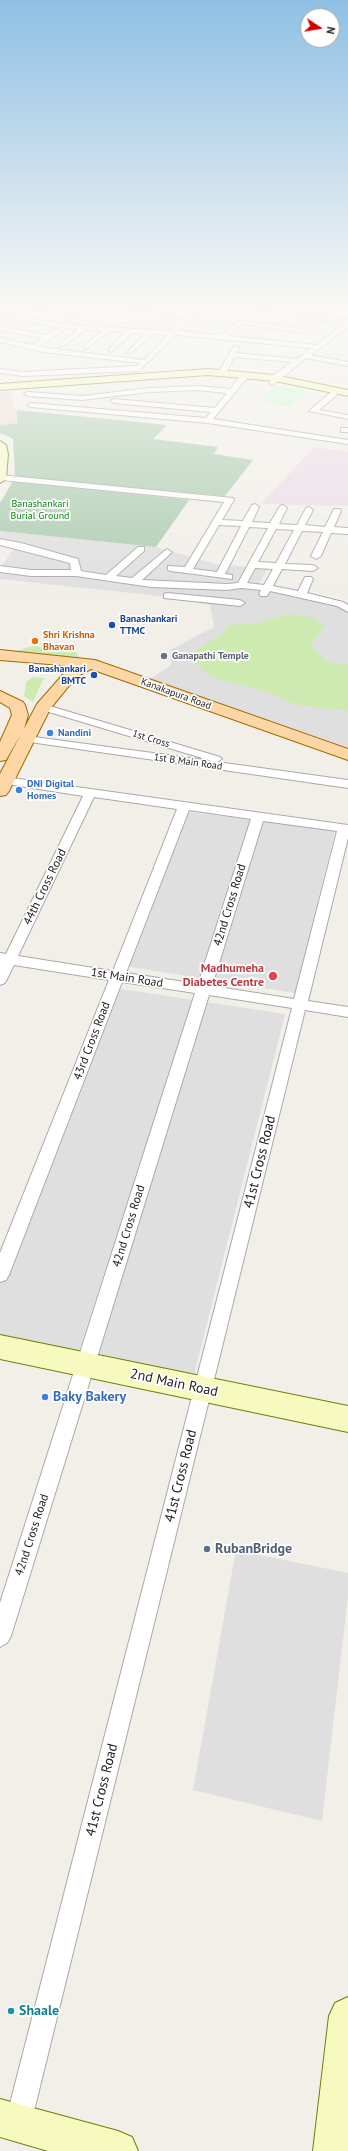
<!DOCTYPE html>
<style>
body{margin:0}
#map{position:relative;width:348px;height:2151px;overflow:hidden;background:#f2efe9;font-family:"PT Sans",sans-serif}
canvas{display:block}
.north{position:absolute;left:300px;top:8px;width:40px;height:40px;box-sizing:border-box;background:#fff;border:1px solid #a7a7a7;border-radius:50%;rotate:102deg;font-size:11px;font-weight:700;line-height:16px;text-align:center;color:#222}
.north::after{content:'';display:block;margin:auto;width:14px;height:18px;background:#d40000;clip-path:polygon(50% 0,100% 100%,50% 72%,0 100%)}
</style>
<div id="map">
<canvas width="348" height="2151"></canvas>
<div class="north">N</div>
</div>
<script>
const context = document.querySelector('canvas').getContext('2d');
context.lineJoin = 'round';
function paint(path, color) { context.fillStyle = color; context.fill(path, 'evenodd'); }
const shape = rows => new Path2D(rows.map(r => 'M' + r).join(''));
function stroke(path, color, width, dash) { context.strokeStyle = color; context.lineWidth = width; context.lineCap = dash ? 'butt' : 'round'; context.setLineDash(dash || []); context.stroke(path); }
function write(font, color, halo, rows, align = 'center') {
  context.font = font + ' "PT Sans",sans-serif'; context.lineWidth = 3.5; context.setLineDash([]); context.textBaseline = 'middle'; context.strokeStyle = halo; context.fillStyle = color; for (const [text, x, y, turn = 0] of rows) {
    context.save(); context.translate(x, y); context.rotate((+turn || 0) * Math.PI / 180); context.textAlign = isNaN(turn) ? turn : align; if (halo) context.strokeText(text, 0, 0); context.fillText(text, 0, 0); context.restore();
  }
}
paint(shape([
 [0,531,156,547,216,564,267,569,259,585,290,589,324,597,348,606,348,751,147,681,171,665,170,650,214,627,210,605,177,598,0,579,0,569,14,548,0,546],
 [185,811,256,821,205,979,125,966],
 [262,821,335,831,295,993,213,980],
 [115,988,193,1000,79,1351,0,1335,0,1283],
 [206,1002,285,1014,194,1375,94,1354],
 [236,1550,348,1573,348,1596,322,1821,193,1790]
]), '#e0dfdf');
paint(shape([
 [10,391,15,410,17,410,17,423,0,425,0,392]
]), '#f2dad9');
paint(shape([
 [314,447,348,452,348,506,261,504]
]), '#ebdbe8');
paint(shape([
 [287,614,311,617,325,625,310,645,325,659,335,664,348,664,348,711,297,705,263,691,218,679,207,674,197,665,192,656,198,649,223,633,229,625,259,623],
 [33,646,70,650,76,652,79,658,17,651],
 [33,677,44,678,33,702,24,696,26,682]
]), '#cdebb0');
paint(shape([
 [17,410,167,425,153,439,218,447,214,454,253,460,225,496,15,477,13,439,0,433,0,425,17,423],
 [13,481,189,500,156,547,0,531,0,503]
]), '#aacbaf');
paint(shape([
 [278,386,310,392,288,407,259,400]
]), '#c8facc');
const street = shape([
 [6,303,21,303,80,316,77,318,6,303],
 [69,303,100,303,158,308,182,321,208,303,216,303,179,331,221,335,241,320,310,331,307,333,242,324,228,336,316,345,344,323,225,304,236,303,314,315,330,303,338,303,322,316,348,320,348,327,311,355,348,362,348,366,306,358,273,385,269,383,272,376,292,362,234,357,225,375,218,373,234,346,239,347,236,353,297,359,311,348,175,335,139,371,23,376,0,373,0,369,23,372,137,366,140,363,43,352,0,342,0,338,32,345,42,338,0,330,0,326,47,335,59,327,0,316,0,312,64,324,68,322,71,325,172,331,178,324,156,312,69,303],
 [66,328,78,329,60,344,60,346,64,346,86,330,102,331,84,346,84,348,86,349,109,331,125,332,109,349,109,351,111,352,132,333,146,333,128,351,126,352,130,354,153,334,168,335,144,360,39,347,66,328],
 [240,376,247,378,213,419,348,440,348,444,208,423,31,407,27,405,31,403,206,418,211,412,114,403,110,401,114,399,215,408,227,393,198,390,149,392,82,400,28,396,24,394,28,392,82,396,149,388,198,386,230,389,240,376],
 [331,392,338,394,319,410,348,415,348,419,309,411,331,392],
 [341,428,348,428,348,432,341,432,341,428],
 [0,475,233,498,234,500,222,520,243,521,252,505,255,504,259,507,252,522,270,523,280,506,283,505,287,508,279,524,297,525,306,508,309,507,313,510,305,525,325,527,334,509,340,509,341,511,334,527,348,528,348,534,331,533,321,556,316,559,311,556,323,532,302,531,285,564,313,565,318,568,313,571,282,569,273,586,298,591,305,577,311,577,313,579,307,593,343,602,348,605,348,612,337,606,270,591,267,596,261,596,259,594,261,590,241,588,227,590,151,587,76,576,31,576,0,572,0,566,31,570,71,570,70,563,0,545,0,539,21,543,78,559,81,571,106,575,138,547,144,547,144,551,116,576,132,578,167,549,172,552,170,554,142,580,227,584,238,583,268,528,249,527,225,574,232,575,232,579,171,571,168,570,168,566,185,567,224,502,1,480,0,475],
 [219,525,241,526,217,572,193,569,219,525],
 [276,529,294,530,276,563,258,562,276,529],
 [255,568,273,569,264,585,247,583,255,568],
 [167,593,240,600,245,603,240,606,164,598,164,594,167,593],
 [43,704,220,757,222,759,217,762,348,780,348,788,23,741,21,739,27,736,212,761,39,709,38,707,39,705,43,704],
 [5,777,348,825,348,838,308,1001,348,1007,348,1017,305,1010,31,2123,27,2132,18,2136,9,2132,5,2123,292,1008,209,995,11,1636,7,1643,0,1647,0,1603,195,993,122,982,9,1275,6,1280,0,1282,0,1253,109,980,14,965,5,983,0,985,0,953,6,954,83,796,1,783,0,780,5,777],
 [94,797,177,809,113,971,18,956,94,797],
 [189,810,251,819,198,984,126,973,189,810],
 [263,821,337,831,294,999,212,986,263,821]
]);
const secondary = shape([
 [208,369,275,375,348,390,348,396,275,381,208,375,0,390,0,384,208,369],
 [0,441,6,445,8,454,6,479,0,483,0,441],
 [0,1335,348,1406,348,1432,0,1359,0,1335],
 [348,1997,348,2151,313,2151,329,2016,335,2003,348,1997],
 [0,2099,118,2131,132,2137,138,2151,48,2151,0,2137,0,2099]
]);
const primary = shape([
 [0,650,95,660,348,749,348,760,91,669,76,677,50,709,9,791,6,795,0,796,0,774,21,734,6,760,0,761,0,742,12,715,10,708,0,702,0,691,23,702,25,705,28,715,24,729,37,704,66,671,73,666,0,660,0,650]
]);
stroke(street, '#a9a9a9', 2);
stroke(secondary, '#707d05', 2);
stroke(primary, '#a06b00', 2);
paint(street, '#fff');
paint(secondary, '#f7fabf');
paint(primary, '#fcd6a4');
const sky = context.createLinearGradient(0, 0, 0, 604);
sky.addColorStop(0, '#8fc0e4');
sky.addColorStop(0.5, '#f9f8f5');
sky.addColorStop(1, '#f9f8f500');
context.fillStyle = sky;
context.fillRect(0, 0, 348, 604);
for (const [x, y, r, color] of [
 [112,625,4,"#1a4fb4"],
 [35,641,4,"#e8710a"],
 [164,656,4,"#6b7280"],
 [94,675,4,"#1a4fb4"],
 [50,733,4,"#3f7fe0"],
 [19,790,4,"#3f7fe0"],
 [273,976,5,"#e0444e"],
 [45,1397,4,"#3f7fe0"],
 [207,1549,4,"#5c6f8a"],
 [11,2011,4,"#0f9aa8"]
]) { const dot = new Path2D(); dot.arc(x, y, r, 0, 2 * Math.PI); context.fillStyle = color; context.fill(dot); stroke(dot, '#fff', 1.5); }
write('10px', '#0c8416', '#fff', [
 ["Banashankari",40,504],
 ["Burial Ground",40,516]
]);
write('bold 10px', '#164399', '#fff', [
 ["Banashankari",120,619],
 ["TTMC",120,631],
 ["Banashankari",86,669,"right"],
 ["BMTC",86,681,"right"]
], 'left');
write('bold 10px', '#c56008', '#fff', [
 ["Shri Krishna",43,635],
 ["Bhavan",43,647]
], 'left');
write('bold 10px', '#5b616d', '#fff', [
 ["Ganapathi Temple",172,656]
], 'left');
write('10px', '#222', '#fff', [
 ["Kanakapura Road",176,694,20],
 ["1st Cross",151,739,17],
 ["1st B Main Road",188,762,8]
]);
write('bold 10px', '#366cbe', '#fff', [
 ["Nandini",58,733],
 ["DNI Digital",27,784],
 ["Homes",27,796]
], 'left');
write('12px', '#222', '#fff', [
 ["44th Cross Road",45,887,-64],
 ["42nd Cross Road",230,905,-73],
 ["1st Main Road",127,978,9],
 ["43rd Cross Road",92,1041,-69],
 ["42nd Cross Road",129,1226,-73],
 ["42nd Cross Road",32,1535,-72]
]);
write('bold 12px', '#be3a42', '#fff', [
 ["Madhumeha",264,969],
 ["Diabetes Centre",264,983]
], 'right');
write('14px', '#222', '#fff', [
 ["41st Cross Road",260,1162,-76],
 ["2nd Main Road",174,1383,12],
 ["41st Cross Road",181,1476,-76],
 ["41st Cross Road",102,1790,-76]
]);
write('bold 14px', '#366cbe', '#fff', [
 ["Baky Bakery",53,1397]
], 'left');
write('bold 14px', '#4e5e75', '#fff', [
 ["RubanBridge",215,1549]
], 'left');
write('bold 14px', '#0d838f', '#fff', [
 ["Shaale",19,2011]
], 'left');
</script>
